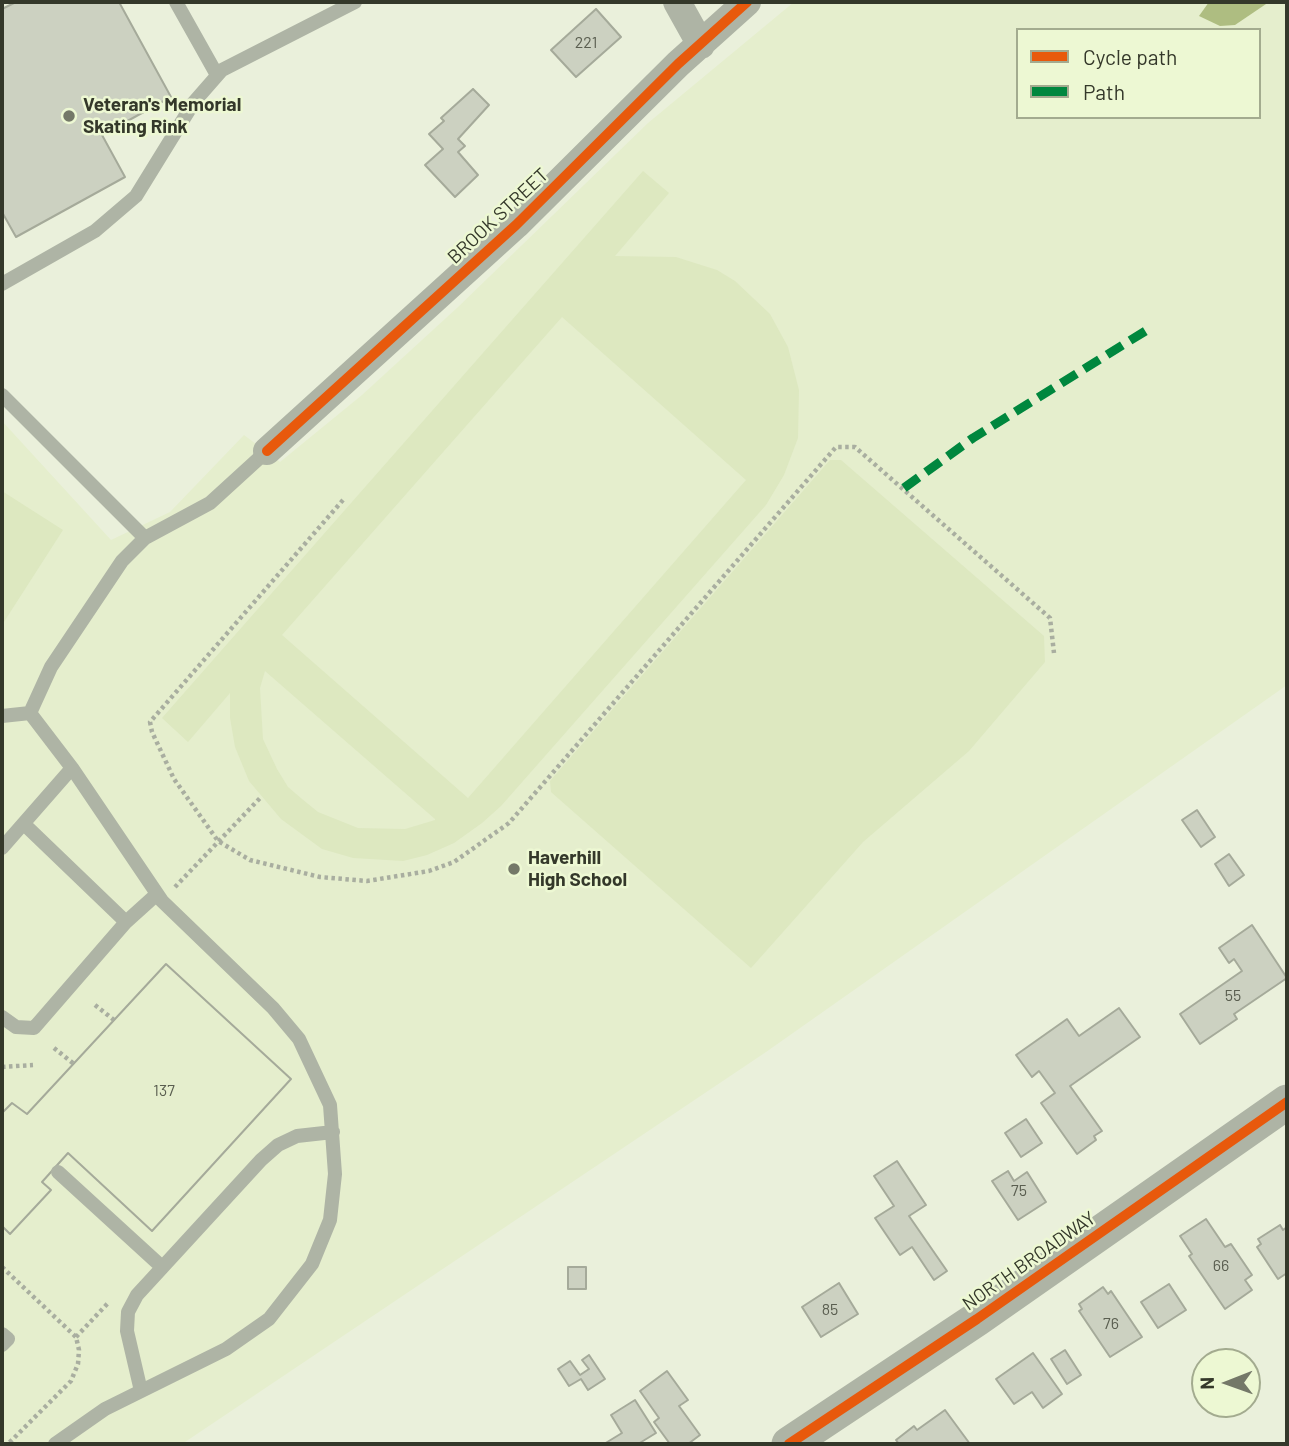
<!DOCTYPE html>
<style>
body{margin:0}
#map{position:relative;width:1289px;height:1446px;overflow:hidden;background:#eaf0db;font-family:Barlow,sans-serif}
canvas{display:block}
.frame{position:absolute;inset:0;border:4px solid #34382a;pointer-events:none}
.legend{position:absolute;left:1016px;top:28px;width:245px;height:91px;box-sizing:border-box;background:#edf8d3;border:2px solid #a3ab8f;margin:0;padding:9px 12px;list-style:none;font-size:21px;color:#34382a}
.legend li{display:flex;align-items:center;gap:14px;height:35px}
.legend b{width:35px;border:2px solid #a3ab8f}
.north{position:absolute;left:1191px;top:1348px;width:70px;height:70px;box-sizing:border-box;background:#edf8d3;border:2px solid #a3ab8f;border-radius:50%;rotate:269deg;font-size:19px;font-weight:700;line-height:28px;text-align:center;color:#34382a}
.north::after{content:'';display:block;margin:auto;width:24px;height:32px;background:#747868;clip-path:polygon(50% 0,100% 100%,50% 72%,0 100%)}
</style>
<div id="map">
<canvas width="1289" height="1446"></canvas>
<div class="frame"></div>
<ul class="legend">
<li><b style="height:9px;background:#e8590c"></b>Cycle path</li>
<li><b style="height:9px;background:#00873e"></b>Path</li>
</ul>
<div class="north">N</div>
</div>
<script>
const context = document.querySelector('canvas').getContext('2d');
context.lineJoin = 'round';
function paint(path, color) { context.fillStyle = color; context.fill(path, 'evenodd'); }
const shape = rows => new Path2D(rows.map(r => 'M' + r).join(''));
function stroke(path, color, width, dash) { context.strokeStyle = color; context.lineWidth = width; context.lineCap = dash ? 'butt' : 'round'; context.setLineDash(dash || []); context.stroke(path); }
function write(font, color, halo, rows, align = 'center') {
  context.font = font + ' Barlow,sans-serif'; context.lineWidth = 5; context.setLineDash([]); context.textBaseline = 'middle'; context.strokeStyle = halo; context.fillStyle = color; for (const [text, x, y, turn = 0] of rows) {
    context.save(); context.translate(x, y); context.rotate((+turn || 0) * Math.PI / 180); context.textAlign = isNaN(turn) ? turn : align; if (halo) context.strokeText(text, 0, 0); context.fillText(text, 0, 0); context.restore();
  }
}
paint(shape([
 [794,2,1287,2,1287,685,766,1052,182,1444,2,1444,2,421,111,540,170,512,244,435,280,462,362,395,458,307,648,123],
 [1018,30,1259,30,1259,117,1018,117]
]), '#e5eecd');
paint(shape([
 [643,171,669,193,615,256,676,257,717,270,735,281,770,314,788,347,799,390,798,438,784,475,766,505,501,806,482,823,454,843,427,855,403,861,353,858,322,849,281,819,249,781,235,747,230,718,230,693,188,742,162,718],
 [562,317,746,480,468,798,282,635],
 [265,671,435,819,435,820,405,829,358,828,318,812,302,799,288,787,277,769,263,739,260,688],
 [830,460,841,460,1044,636,1045,662,969,751,863,842,751,968,551,792,550,781],
 [2,491,63,530,2,625]
]), '#dde8c0');
paint(shape([
 [1209,2,1269,2,1235,25,1220,26,1199,16]
]), '#aebd81');
const building = shape([
 [16,2,119,2,171,97,102,135,125,177,16,237,2,212,2,9,16,2],
 [596,9,621,37,576,77,551,50,596,9],
 [473,89,489,105,458,139,465,146,458,152,478,175,455,197,425,165,443,149,429,134,444,121,441,118,473,89],
 [1197,810,1215,837,1201,847,1182,820,1197,810],
 [1229,854,1244,875,1229,886,1215,864,1229,854],
 [1252,925,1287,978,1234,1014,1237,1019,1200,1044,1180,1014,1242,971,1234,959,1229,963,1219,948,1252,925],
 [166,964,291,1079,152,1231,68,1153,42,1182,51,1190,10,1234,2,1226,2,1113,12,1103,27,1114,166,964],
 [166,964,291,1079,152,1231,68,1153,42,1182,51,1190,10,1234,2,1226,2,1113,12,1103,27,1114,166,964],
 [1119,1008,1140,1037,1070,1086,1102,1131,1094,1136,1096,1140,1077,1154,1041,1103,1055,1093,1039,1071,1032,1077,1016,1055,1067,1019,1079,1036,1119,1008],
 [1026,1119,1042,1143,1021,1157,1005,1133,1026,1119],
 [897,1161,926,1205,909,1216,947,1271,934,1280,912,1247,900,1255,875,1218,894,1206,874,1176,897,1161],
 [1008,1171,1014,1181,1027,1172,1046,1202,1018,1220,992,1181,1008,1171],
 [1206,1219,1225,1247,1231,1244,1252,1275,1245,1280,1252,1290,1225,1309,1189,1256,1192,1254,1180,1236,1206,1219],
 [1280,1225,1283,1230,1287,1227,1287,1273,1278,1279,1257,1247,1261,1244,1258,1239,1280,1225],
 [568,1267,586,1267,586,1289,568,1289,568,1267],
 [839,1283,858,1314,821,1337,802,1307,839,1283],
 [1169,1284,1186,1310,1158,1328,1141,1302,1169,1284],
 [1103,1287,1108,1294,1111,1291,1142,1337,1110,1357,1079,1311,1082,1309,1079,1304,1103,1287],
 [1065,1350,1081,1375,1067,1384,1051,1359,1065,1350],
 [1033,1353,1062,1394,1043,1408,1032,1392,1014,1404,996,1379,1033,1353],
 [589,1355,605,1379,588,1390,581,1379,569,1386,558,1369,570,1361,580,1375,589,1369,582,1360,589,1355],
 [667,1371,688,1400,679,1406,700,1435,688,1444,670,1444,654,1422,659,1418,640,1391,667,1371],
 [635,1400,656,1433,638,1444,604,1444,622,1433,611,1415,635,1400],
 [945,1410,970,1444,899,1444,896,1440,914,1426,917,1430,945,1410]
]);
paint(building, '#ccd1c1');
stroke(building, '#a5aa9a', 2);
stroke(shape([
 [343,500,150,722,152,732,174,779,218,841,250,860,320,877,367,881,429,871,454,862,509,823,836,447,855,447,1050,618,1054,653],
 [175,887,261,797],
 [95,1005,114,1020],
 [54,1048,74,1064],
 [2,1067,33,1065],
 [2,1267,76,1337,79,1350,78,1364,71,1381,8,1444],
 [76,1337,109,1302]
]), '#a9aea0', 4.5, [3.5, 3.5]);
stroke(shape([
 [176,2,217,75],
 [2,284,95,231,136,196,194,102,222,70,355,2],
 [2,395,145,538],
 [30,713,72,768,162,901,273,1008,299,1039,330,1105,335,1174,330,1220,312,1264,269,1319,226,1349,105,1409,55,1444],
 [30,713,51,667,122,561,145,538,210,503,267,451],
 [2,716,30,713],
 [24,824,126,922],
 [2,848,72,768],
 [2,1017,16,1027,34,1028,126,922,157,894],
 [58,1172,162,1267],
 [2,1334,8,1339,2,1345],
 [141,1391,127,1331,128,1312,137,1295,261,1160,278,1145,297,1136,333,1132]
]), '#aeb4a5', 14);
stroke(shape([
 [677,2,701,45],
 [267,451,516,225,678,64,747,2]
]), '#aeb4a5', 28);
stroke(shape([
 [789,1444,977,1319,1287,1102]
]), '#aeb4a5', 35);
stroke(shape([
 [904,488,973,438,1147,330]
]), '#00873e', 9, [18, 9]);
stroke(shape([
 [267,451,516,225,678,64,747,2],
 [789,1444,977,1319,1287,1102]
]), '#e8590c', 10);
for (const [x, y, r, color] of [
 [69,116,7,"#747868"],
 [514,869,7,"#747868"]
]) { const dot = new Path2D(); dot.arc(x, y, r, 0, 2 * Math.PI); context.fillStyle = color; context.fill(dot); stroke(dot, '#edf8d3', 2.5); }
write('16px', '#5a5e50', null, [
 ["221",586,43],
 ["55",1233,996],
 ["137",164,1091],
 ["75",1019,1191],
 ["66",1221,1266],
 ["85",830,1310],
 ["76",1111,1324]
]);
write('bold 19px', '#34382a', '#edf8d3', [
 ["Veteran's Memorial",83,105],
 ["Skating Rink",83,127],
 ["Haverhill",528,858],
 ["High School",528,880]
], 'left');
write('19px', '#34382a', '#edf8d3', [
 ["BROOK STREET",498,216,-43],
 ["NORTH BROADWAY",1029,1261,-35]
]);
</script>
